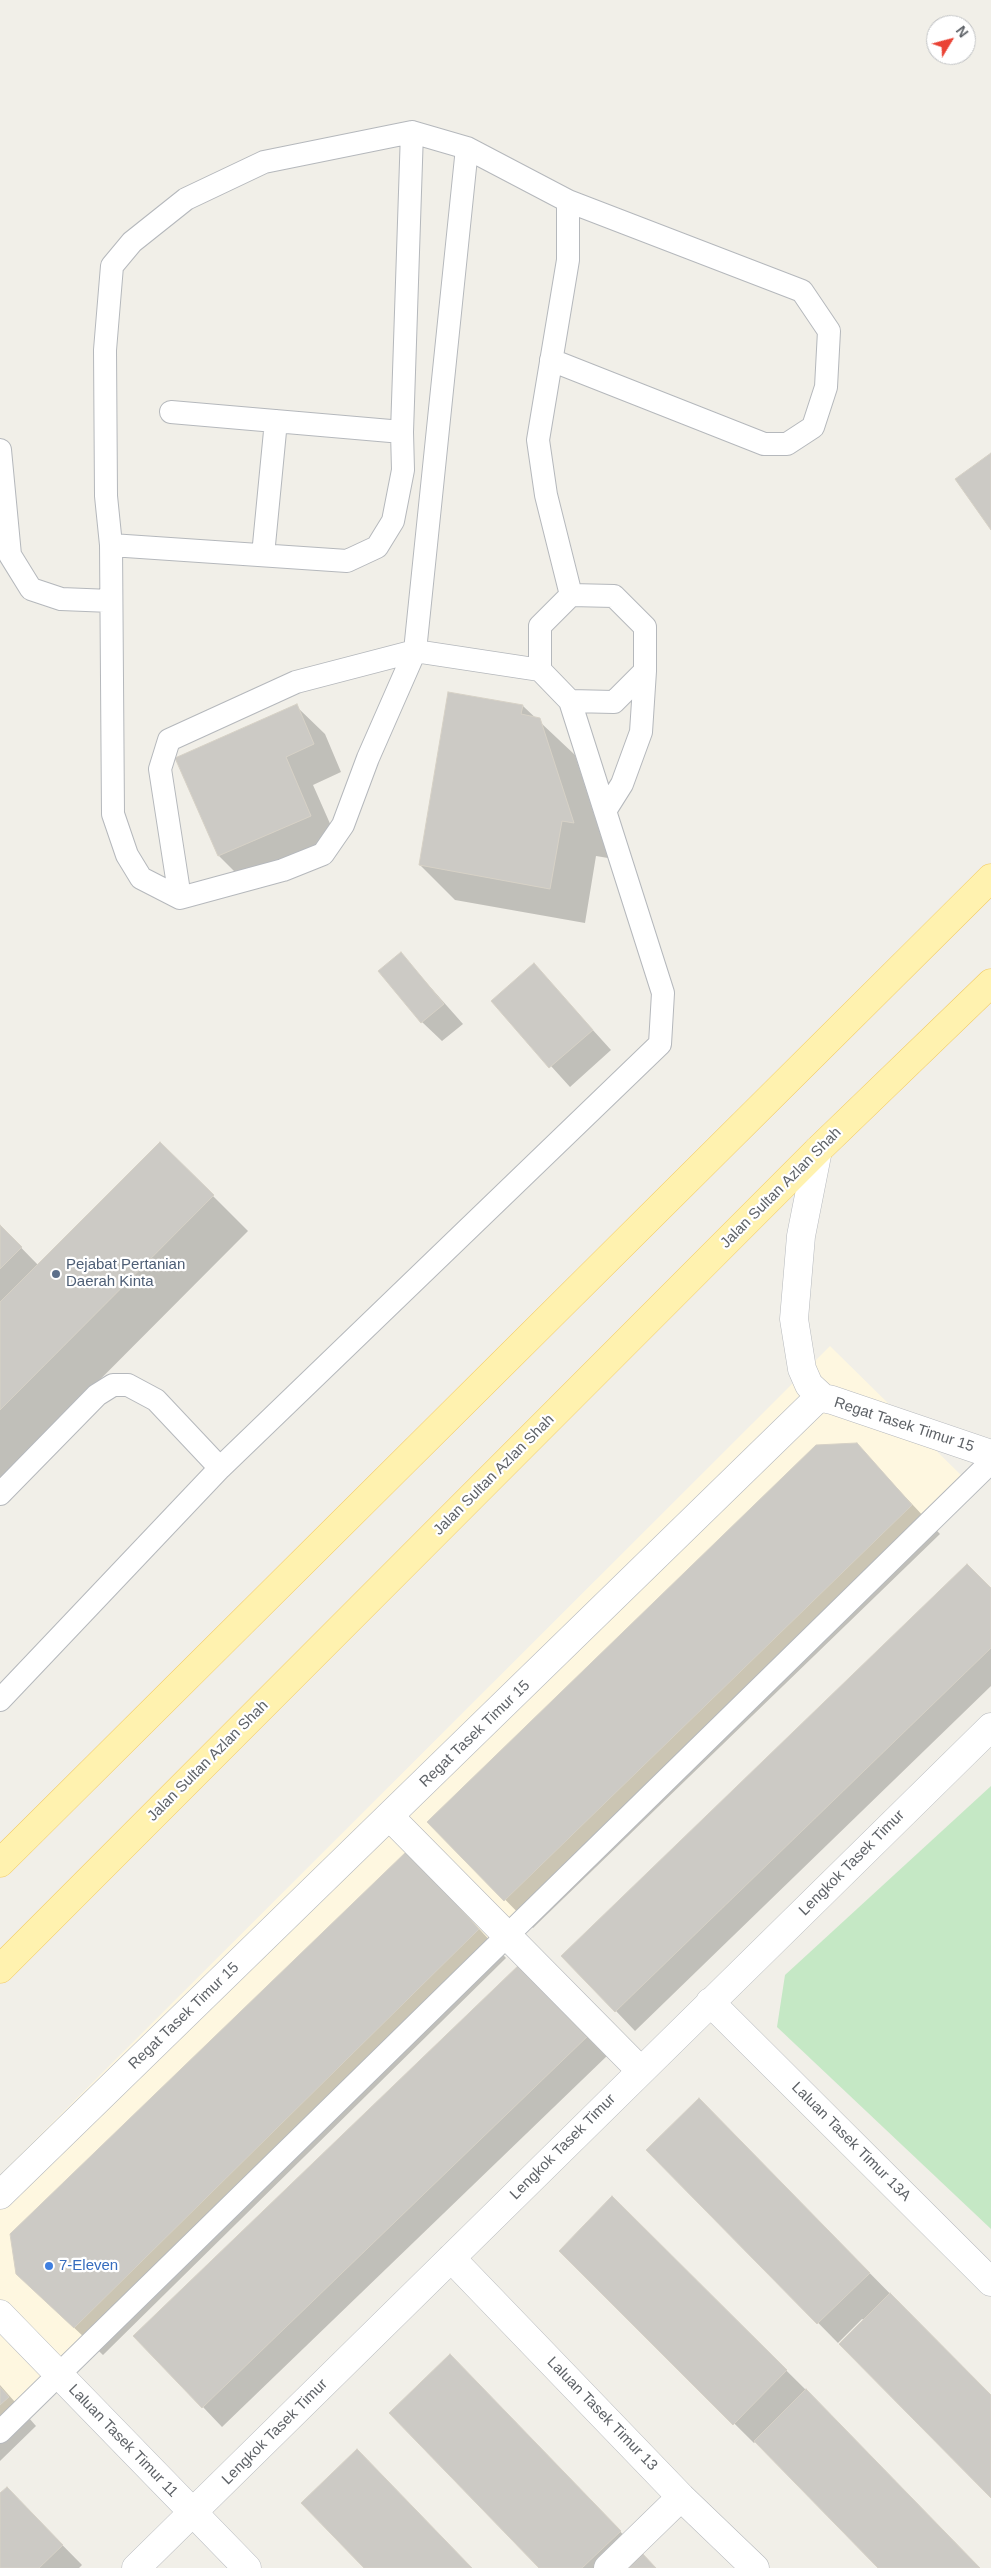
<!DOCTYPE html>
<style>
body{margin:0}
#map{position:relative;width:991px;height:2568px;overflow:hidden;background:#f1efe8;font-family:Helvetica,sans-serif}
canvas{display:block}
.north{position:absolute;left:926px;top:15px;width:50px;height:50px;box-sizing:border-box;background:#fff;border:1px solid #bfc1c3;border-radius:50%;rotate:53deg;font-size:14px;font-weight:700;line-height:20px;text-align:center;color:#5f6368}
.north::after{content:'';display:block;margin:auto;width:18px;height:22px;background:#ea4335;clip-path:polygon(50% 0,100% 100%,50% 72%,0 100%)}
</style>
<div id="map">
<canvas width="991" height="2568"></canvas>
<div class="north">N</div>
</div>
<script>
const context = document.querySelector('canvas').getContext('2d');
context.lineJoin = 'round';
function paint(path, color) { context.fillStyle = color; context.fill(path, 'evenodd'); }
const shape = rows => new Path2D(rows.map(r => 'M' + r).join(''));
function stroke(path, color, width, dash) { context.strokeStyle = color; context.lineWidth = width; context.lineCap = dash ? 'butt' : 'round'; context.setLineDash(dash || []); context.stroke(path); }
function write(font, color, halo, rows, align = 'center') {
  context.font = font + ' Helvetica,sans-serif'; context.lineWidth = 4.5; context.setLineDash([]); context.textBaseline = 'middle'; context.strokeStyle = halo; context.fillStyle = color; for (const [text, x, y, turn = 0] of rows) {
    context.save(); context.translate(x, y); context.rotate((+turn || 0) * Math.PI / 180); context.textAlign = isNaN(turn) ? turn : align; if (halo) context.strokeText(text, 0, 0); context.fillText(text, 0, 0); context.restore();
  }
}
paint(shape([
 [830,1346,967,1481,0,2434,0,2175]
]), '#fef7e0');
paint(shape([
 [991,1786,991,2229,777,2027,785,1975]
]), '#c5e8c5');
paint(shape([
 [296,706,325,734,341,772,313,785,339,844,247,884,219,856,176,758],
 [523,706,575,755,608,858,596,856,585,923,455,900,420,865],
 [401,954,463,1024,442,1041,422,1022],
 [534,965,611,1050,570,1087,493,1002],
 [160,1143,248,1231,0,1480,0,1226,38,1265],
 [856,1444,940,1534,533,1928,429,1822],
 [991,1589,991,1686,635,2031,616,2011],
 [435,1881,506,1958,103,2355,17,2274],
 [541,1983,609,2054,222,2427,203,2407],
 [699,2100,991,2396,991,2496,864,2320,862,2319,838,2343,648,2150],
 [612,2198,806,2390,979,2568,879,2568,756,2441,754,2443,560,2251],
 [469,2375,639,2551,622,2568,541,2568],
 [0,2385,36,2426,0,2461],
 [0,2495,26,2508,82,2565,79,2568,0,2568]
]), '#0003');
const building = shape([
 [991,453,991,530,955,479,991,453],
 [448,692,523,705,521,714,540,718,574,823,562,821,550,889,419,865,448,692],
 [297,704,314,744,286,757,311,816,218,856,175,758,297,704],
 [401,952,444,1004,421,1023,378,971,401,952],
 [534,963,593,1030,549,1068,491,1001,534,963],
 [160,1142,214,1195,0,1410,0,1302,160,1142],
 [0,1225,22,1247,0,1269,0,1225],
 [857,1443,912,1505,504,1901,427,1822,816,1445,857,1443],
 [967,1564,991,1588,991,1648,615,2012,561,1956,967,1564],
 [407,1851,479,1929,74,2328,16,2274,10,2234,407,1851],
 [522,1962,591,2033,202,2408,133,2336,522,1962],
 [699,2098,870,2273,817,2324,646,2150,699,2098],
 [612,2196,787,2370,733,2425,559,2251,612,2196],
 [890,2293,991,2395,991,2498,839,2344,890,2293],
 [450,2354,621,2531,582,2568,539,2568,389,2413,450,2354],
 [0,2387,9,2397,0,2405,0,2387],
 [806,2389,980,2568,878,2568,754,2441,806,2389],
 [357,2449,472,2568,364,2568,301,2503,357,2449],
 [7,2487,63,2545,39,2568,0,2568,0,2493,7,2487],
 [642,2553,656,2568,626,2568,642,2553]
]);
paint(building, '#cccac5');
stroke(building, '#d6d1c6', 1);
const lane = shape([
 [467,148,415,651,368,758,343,825,323,854,283,870,180,898,141,878,127,855,113,814,111,545,106,496,105,350,112,266,132,242,186,199,264,162,412,132,467,148,568,201,802,291,829,331,826,387,813,427,787,444,764,444,551,360],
 [568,201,568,260,538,440,546,495,571,595],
 [402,432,412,132],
 [0,450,10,555,31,589,61,599,111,601],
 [111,545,347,561,377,547,393,521,403,470,402,432,171,412],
 [263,555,276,421],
 [571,595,614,596,645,627,645,671,614,702,570,701,540,670,540,626,571,595],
 [605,811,622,784,641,732,645,671],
 [180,898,160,769,169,740,296,682,415,651,540,670],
 [0,1494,97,1395,113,1385,128,1385,156,1400,220,1468],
 [0,1700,220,1468,660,1044,663,993,570,701],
 [0,2432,991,1462]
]);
const street = shape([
 [818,1150,801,1236,794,1319,802,1369,809,1385,823,1398],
 [390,1817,641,2071],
 [710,2002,991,2282],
 [0,2195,815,1401,823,1398,832,1400,991,1454],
 [451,2258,681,2497,755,2568],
 [136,2568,991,1727],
 [608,2568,681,2497]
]);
const secondary = shape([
 [0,2314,247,2568]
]);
const primary = shape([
 [0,1863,991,878],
 [0,1969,818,1150,991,983]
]);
stroke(lane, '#b5b8bc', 24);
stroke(street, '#b5b8bc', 29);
stroke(secondary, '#b6babf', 29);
stroke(primary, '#f2c960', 29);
stroke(lane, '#fff', 22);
stroke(street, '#fff', 28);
stroke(secondary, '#fff', 28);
stroke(primary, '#fff2af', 28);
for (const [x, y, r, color] of [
 [56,1274,5,"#5c6f8a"],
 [49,2266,5,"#3f7fe0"]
]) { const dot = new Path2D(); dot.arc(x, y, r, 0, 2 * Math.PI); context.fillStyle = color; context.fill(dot); stroke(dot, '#fff', 2); }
write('15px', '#5f6368', '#fff', [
 ["Jalan Sultan Azlan Shah",781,1188,-45],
 ["Regat Tasek Timur 15",904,1425,18],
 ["Jalan Sultan Azlan Shah",494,1475,-45],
 ["Regat Tasek Timur 15",475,1734,-44],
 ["Jalan Sultan Azlan Shah",208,1761,-45],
 ["Lengkok Tasek Timur",852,1863,-45],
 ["Regat Tasek Timur 15",184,2016,-44],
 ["Laluan Tasek Timur 13A",851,2142,45],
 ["Lengkok Tasek Timur",563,2147,-45],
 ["Laluan Tasek Timur 13",602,2414,46],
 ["Lengkok Tasek Timur",275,2432,-45],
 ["Laluan Tasek Timur 11",123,2441,46]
]);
write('15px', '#4e5e75', '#fff', [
 ["Pejabat Pertanian",66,1265],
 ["Daerah Kinta",66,1282]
], 'left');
write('15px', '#366cbe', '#fff', [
 ["7-Eleven",59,2266]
], 'left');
</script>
